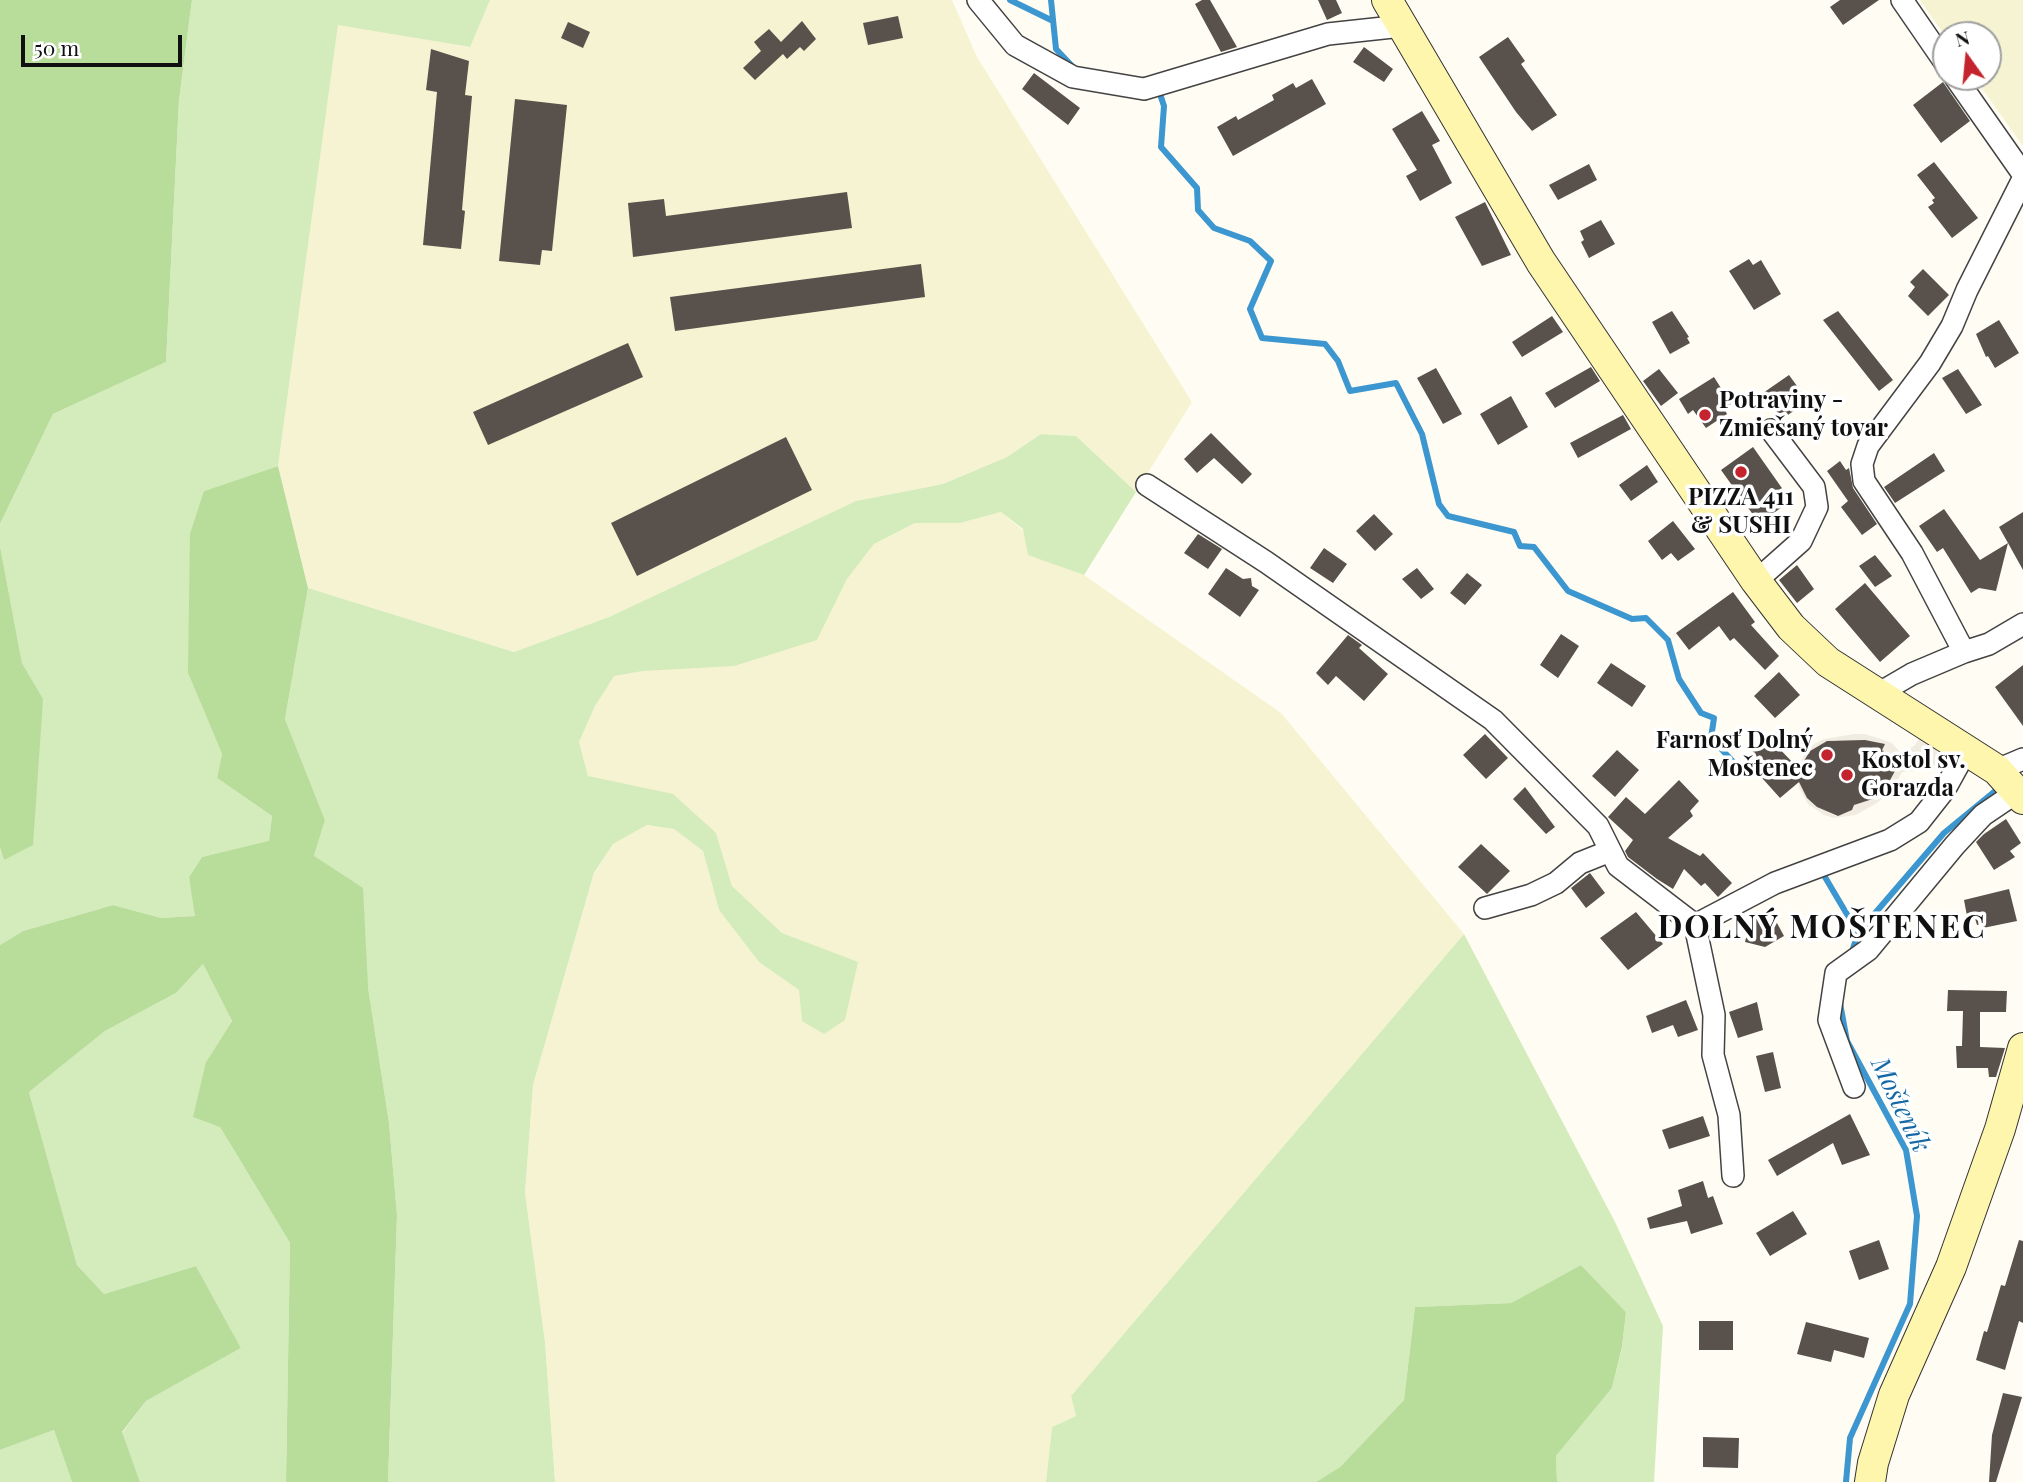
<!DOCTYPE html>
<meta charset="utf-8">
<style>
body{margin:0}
#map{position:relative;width:2023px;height:1482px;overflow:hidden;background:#fffdf3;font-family:"Playfair Display",serif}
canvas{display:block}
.north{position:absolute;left:1932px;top:21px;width:70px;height:70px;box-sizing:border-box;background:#fff;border:2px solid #9f9f9f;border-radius:50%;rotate:345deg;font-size:19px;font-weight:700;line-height:28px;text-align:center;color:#101010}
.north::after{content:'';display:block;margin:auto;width:24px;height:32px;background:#c4242d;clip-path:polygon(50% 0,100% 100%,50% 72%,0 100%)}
.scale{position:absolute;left:21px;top:35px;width:161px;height:32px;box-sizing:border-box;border:4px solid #101010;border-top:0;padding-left:9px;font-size:21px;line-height:24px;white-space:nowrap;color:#101010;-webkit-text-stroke:5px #fff;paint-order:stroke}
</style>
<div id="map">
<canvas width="2023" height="1482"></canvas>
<div class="north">N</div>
<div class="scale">50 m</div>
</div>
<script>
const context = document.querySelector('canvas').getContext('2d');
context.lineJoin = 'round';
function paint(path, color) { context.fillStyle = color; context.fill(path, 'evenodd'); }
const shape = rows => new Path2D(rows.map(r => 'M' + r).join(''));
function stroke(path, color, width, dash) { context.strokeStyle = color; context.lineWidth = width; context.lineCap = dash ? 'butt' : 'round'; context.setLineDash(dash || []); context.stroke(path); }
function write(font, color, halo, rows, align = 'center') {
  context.font = font + ' "Playfair Display",serif'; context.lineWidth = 7; context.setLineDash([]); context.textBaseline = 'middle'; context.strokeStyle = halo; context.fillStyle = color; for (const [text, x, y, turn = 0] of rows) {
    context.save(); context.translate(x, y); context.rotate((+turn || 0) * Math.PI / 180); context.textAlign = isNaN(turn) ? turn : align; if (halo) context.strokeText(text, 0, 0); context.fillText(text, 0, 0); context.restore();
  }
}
paint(shape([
 [490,0,952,0,977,57,1192,402,1136,492,1076,436,1041,434,1007,457,943,484,856,501,609,617,514,652,308,588,278,466,338,24,469,47],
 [1920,0,2023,0,2023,146,1974,77,1988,77,1988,35,1946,35,1946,37],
 [1001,512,1070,570,1084,575,1281,713,1464,934,1071,1396,1076,1416,1052,1427,1046,1482,555,1482,545,1342,525,1193,533,1085,594,874,613,844,647,825,674,829,703,851,719,910,759,962,800,990,802,1021,858,963,782,933,732,886,716,833,609,782,588,776,579,742,595,706,613,676,817,640,847,579,874,544,915,523,960,523]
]), '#f6f3d2');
paint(shape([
 [192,0,490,0,470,47,338,25,278,466,204,491,188,673,222,754,217,778,272,816,269,842,202,857,189,877,196,916,161,918,113,905,23,931,0,945,0,849,4,860,43,700,22,663,0,546,0,524,53,414,166,362,179,100],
 [1041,434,1076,436,1136,492,1084,575,1028,555,1023,529,1001,512,960,523,915,523,874,544,847,579,817,640,734,666,643,671,614,676,595,706,579,742,588,776,673,794,716,833,732,886,782,933,858,962,845,1020,824,1034,802,1021,799,990,759,962,719,910,703,851,674,829,647,825,613,844,594,873,533,1085,525,1193,545,1342,555,1482,388,1482,397,1215,389,1123,368,987,314,856,325,820,285,719,308,588,514,652,609,617,856,501,943,484,1007,457],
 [1464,934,1615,1222,1663,1326,1654,1482,1557,1482,1556,1456,1612,1388,1622,1348,1626,1312,1581,1265,1511,1303,1415,1307,1404,1400,1340,1467,1316,1482,1046,1482,1052,1427,1076,1416,1071,1396],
 [203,964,232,1021,206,1062,220,1127,290,1243,286,1482,140,1482,122,1433,146,1401,241,1348,196,1266,104,1294,77,1265,29,1092,105,1031,176,993],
 [54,1430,72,1482,0,1482,0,1450]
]), '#d4ebbb');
paint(shape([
 [0,0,192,0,179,100,166,362,53,414,0,524],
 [278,466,308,588,285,719,325,820,314,856,363,888,368,987,389,1123,397,1215,388,1482,286,1482,290,1243,220,1127,193,1117,206,1062,232,1021,203,964,176,993,105,1031,29,1092,77,1265,104,1294,196,1266,241,1348,146,1401,122,1432,140,1482,72,1482,54,1430,0,1450,0,945,23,931,113,905,161,918,195,916,189,877,202,857,269,841,272,816,217,778,222,754,188,673,190,534,204,491],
 [0,546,22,663,43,699,33,845,4,860,0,848],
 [1581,1265,1626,1312,1622,1347,1612,1388,1556,1456,1557,1482,1316,1482,1340,1467,1404,1400,1415,1307,1511,1303]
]), '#b8dc9a');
paint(shape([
 [1854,734,1865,734,1878,738,1892,743,1900,752,1905,752,1915,745,1919,738,1936,750,1940,762,1939,769,1902,772,1891,791,1877,803,1856,815,1834,818,1824,815,1808,804,1799,788,1797,771,1806,751,1814,744,1824,739],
 [1837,740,1841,749,1860,740,1878,743,1882,750,1892,758,1895,770,1889,782,1892,785,1884,794,1875,800,1872,796,1854,805,1852,810,1836,816,1817,807,1807,798,1800,779,1803,762,1810,751,1827,741]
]), '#f1ece1');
stroke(shape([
 [1010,0,1053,21],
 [1051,0,1056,49,1073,67],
 [1157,93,1160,94,1164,106,1161,147,1197,188,1198,210,1214,228,1250,241,1271,261,1250,309,1262,338,1325,344,1338,361,1350,391,1396,383,1422,434,1439,504,1448,516,1514,532,1520,546,1534,547,1568,591,1632,619,1646,618,1668,640,1679,679,1701,713,1714,718,1711,738,1739,768],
 [1822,872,1858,933,1851,955],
 [1858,933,1944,833,2000,787],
 [1840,1003,1847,1041,1906,1150,1917,1216,1910,1304,1850,1438,1846,1482]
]), '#3c96d0', 6);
paint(shape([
 [1202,0,1210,0,1237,47,1221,52,1195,4],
 [1318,0,1336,0,1342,13,1327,20],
 [1840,0,1879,0,1843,25,1830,7],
 [898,16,903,38,868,45,863,23],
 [802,21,816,39,804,51,800,47,787,59,783,54,755,80,743,68,761,51,754,42,769,29,781,42],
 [568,22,590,32,583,48,561,38],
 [1508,37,1525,61,1521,64,1557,115,1532,131,1516,112,1479,57],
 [1364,47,1393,69,1384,82,1353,62],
 [431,49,469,61,465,95,472,96,462,210,465,211,461,249,423,245,437,92,426,90],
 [1034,73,1080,108,1068,125,1022,89],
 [1312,79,1326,104,1233,156,1217,127,1236,116,1238,120,1274,100,1272,95,1293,83,1296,88],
 [1943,82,1970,121,1941,143,1913,105],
 [515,99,567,105,552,251,542,250,540,265,499,261],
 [1422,111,1440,141,1432,145,1452,183,1420,201,1406,176,1417,170,1392,129],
 [1934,162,1978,218,1952,238,1928,207,1934,203,1932,200,1935,198,1917,175],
 [1589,164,1597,180,1558,200,1549,185],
 [847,192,852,228,633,257,628,203,664,199,666,216],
 [1485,202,1511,255,1482,266,1455,217],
 [1601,220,1615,244,1589,258,1581,242,1584,240,1580,231],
 [1749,259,1753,265,1761,260,1781,294,1754,310,1729,271],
 [921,264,925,297,675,331,670,297],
 [1923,269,1949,295,1928,316,1908,296,1915,287,1910,282],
 [1672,311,1689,337,1687,338,1690,343,1670,354,1652,322],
 [1838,311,1893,380,1879,391,1823,320],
 [1552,316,1563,332,1522,357,1512,342],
 [1999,320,2019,353,1995,368,1988,356,1986,357,1976,334],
 [628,343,643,377,488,445,473,412],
 [1591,367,1600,381,1555,408,1545,393],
 [1436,368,1462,414,1443,424,1417,378],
 [1659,369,1678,393,1661,406,1643,381],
 [1958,369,1982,405,1966,414,1942,378],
 [1789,375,1808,401,1782,419,1763,393],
 [1714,377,1731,404,1724,408,1727,414,1706,428,1693,410,1688,414,1679,399],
 [1511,396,1528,427,1498,445,1480,414],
 [1623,415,1631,429,1578,458,1570,443],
 [1211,433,1252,474,1242,484,1214,458,1197,473,1184,459],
 [786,437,812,490,637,576,611,523],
 [1753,447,1791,501,1759,523,1721,470],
 [1934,453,1945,471,1895,503,1884,487],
 [1840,461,1846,470,1849,468,1853,488,1877,524,1862,535,1841,507,1848,501,1827,471],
 [1647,465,1658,482,1631,501,1619,485],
 [1944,509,1980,560,2008,543,1999,527,2023,512,2023,570,2008,543,1996,591,1979,588,1971,593,1943,548,1937,552,1919,526],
 [1374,514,1393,534,1375,551,1356,531],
 [1673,521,1695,549,1678,561,1671,553,1662,560,1648,541],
 [1198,534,1222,549,1208,569,1184,553],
 [1324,548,1347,564,1333,583,1310,568],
 [1875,555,1892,576,1875,587,1859,566],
 [1797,565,1814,589,1797,603,1779,580],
 [1226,568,1243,579,1251,578,1252,586,1259,590,1240,617,1208,594],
 [1417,568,1434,589,1421,599,1402,579],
 [1467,573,1482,585,1465,605,1450,593],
 [1865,583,1910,636,1880,662,1835,609],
 [1733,592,1755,622,1751,625,1779,656,1765,670,1734,638,1730,641,1719,626,1689,650,1676,633],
 [1561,634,1579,646,1558,678,1540,665],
 [1348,635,1362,645,1359,648,1388,674,1364,701,1336,676,1328,685,1316,673],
 [1611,663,1646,686,1632,707,1597,683],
 [2023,665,2023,726,1995,687],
 [1779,672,1800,695,1775,718,1754,696],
 [1485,734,1508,758,1486,779,1463,755],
 [1768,737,1799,769,1810,751,1827,741,1865,740,1885,744,1882,750,1892,758,1895,771,1889,782,1893,785,1879,797,1854,805,1852,810,1838,816,1817,807,1807,798,1799,782,1780,798,1745,759],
 [1617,750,1639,770,1615,797,1592,776],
 [1679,780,1699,801,1690,811,1693,816,1668,838,1700,856,1703,853,1732,883,1718,897,1705,883,1701,886,1684,869,1673,889,1657,879,1628,857,1625,851,1633,840,1608,817,1626,797,1645,814],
 [1525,787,1555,827,1546,834,1513,799],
 [2006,819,2021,843,2010,851,2015,857,1994,870,1976,842,1984,834],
 [1481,844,1510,871,1487,894,1458,867],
 [1590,873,1605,893,1586,908,1571,888],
 [2009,889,2017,921,1983,928,1981,924,1977,925,1974,915,1967,916,1964,900],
 [1770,910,1784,936,1765,947,1745,942,1747,934,1743,926],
 [1636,912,1663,944,1628,970,1600,938],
 [1948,990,2007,991,2006,1012,1980,1012,1980,1047,2005,1048,1996,1077,1989,1077,1988,1068,1957,1068,1956,1046,1962,1046,1963,1011,1947,1011],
 [1686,1000,1698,1030,1678,1037,1673,1025,1652,1033,1646,1016],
 [1757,1002,1763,1030,1738,1038,1729,1012],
 [1773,1052,1781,1088,1765,1092,1756,1056],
 [1850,1114,1870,1155,1842,1165,1833,1143,1777,1176,1768,1160],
 [1703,1116,1710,1136,1669,1149,1662,1130],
 [1703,1181,1708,1198,1713,1196,1723,1224,1691,1234,1687,1221,1650,1229,1647,1218,1682,1206,1678,1190],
 [1793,1211,1807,1234,1770,1256,1756,1233],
 [1879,1240,1889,1269,1859,1280,1849,1251],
 [2019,1240,2023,1241,2023,1323,2019,1321,2005,1370,1976,1360,1984,1331,1987,1332,2001,1285,2005,1286],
 [1699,1321,1733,1321,1733,1350,1699,1350],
 [1806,1322,1869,1338,1864,1358,1834,1350,1831,1362,1797,1354],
 [2003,1393,2022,1397,1996,1482,1989,1482,1992,1435],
 [1703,1437,1739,1438,1738,1468,1703,1467]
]), '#59514c');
const street = shape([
 [978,0,1015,45,1073,77,1144,89,1328,34,1402,26],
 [1902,0,1946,64],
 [1955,77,2023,174],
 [1147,485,1266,562,1493,720,1598,826,1618,866,1695,925,1714,1015,1713,1055,1729,1115,1733,1176],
 [1756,581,1801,541,1817,507,1814,487,1771,430],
 [1964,652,1989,644,2023,624],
 [1876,695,1912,674,1964,652,1912,553,1864,481,1862,464,1868,446,1930,363,1952,326,1967,290,2023,179],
 [1997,770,2023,759],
 [1485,908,1531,895,1556,883,1580,863,1610,851],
 [1695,925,1775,883,1890,840,1919,822,1945,789,1966,751],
 [1854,1087,1829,1020,1836,973,1868,950,1955,845,1983,815,2017,792]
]);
const secondary = shape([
 [1387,0,1541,262,1756,581,1791,627,1828,662,1997,770,2023,799],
 [1870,1482,1873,1463,1894,1395,1951,1267,2000,1129,2023,1048]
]);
stroke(street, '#434343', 24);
stroke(secondary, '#323232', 32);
stroke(street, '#fff', 21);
stroke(secondary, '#fff6ae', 30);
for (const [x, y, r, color] of [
 [1705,415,7,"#c4242d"],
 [1741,472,7,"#c4242d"],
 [1827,755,7,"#c4242d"],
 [1847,775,7,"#c4242d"]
]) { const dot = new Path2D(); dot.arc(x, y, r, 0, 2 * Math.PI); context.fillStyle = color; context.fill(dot); stroke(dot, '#fff', 2.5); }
write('bold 24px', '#101010', '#fff', [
 ["Potraviny -",1719,401],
 ["Zmiešaný tovar",1719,429],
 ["PIZZA 411",1741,498,"center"],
 ["& SUSHI",1741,526,"center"],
 ["Farnosť Dolný",1813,741,"right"],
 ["Moštenec",1813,769,"right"],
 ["Kostol sv.",1861,761],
 ["Gorazda",1861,789]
], 'left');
write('italic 26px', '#1568a6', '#fff', [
 ["Mošteník",1900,1105,64]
]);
context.letterSpacing = '2px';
write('bold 32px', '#101010', '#fff', [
 ["DOLNÝ MOŠTENEC",1822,928]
]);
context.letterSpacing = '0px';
</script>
